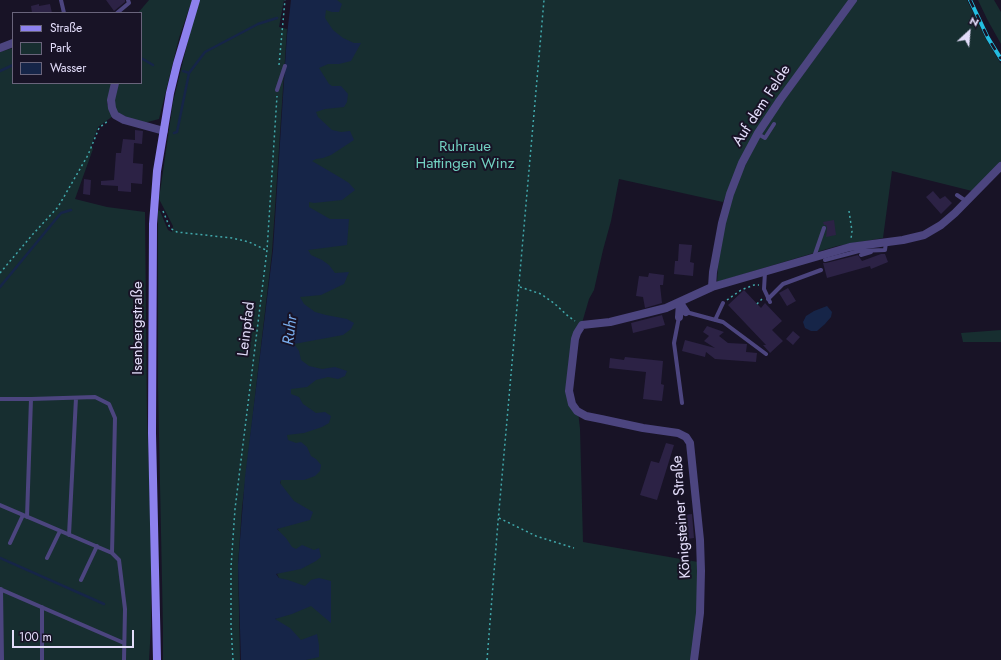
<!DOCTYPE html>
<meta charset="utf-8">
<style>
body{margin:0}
#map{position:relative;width:1001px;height:660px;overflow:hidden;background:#181326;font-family:Jost,sans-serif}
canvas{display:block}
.legend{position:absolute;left:12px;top:12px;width:130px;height:72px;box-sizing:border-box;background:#181326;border:1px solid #69647b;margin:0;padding:5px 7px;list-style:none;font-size:12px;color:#e3ddfa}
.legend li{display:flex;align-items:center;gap:8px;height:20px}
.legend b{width:20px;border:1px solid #69647b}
.north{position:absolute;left:949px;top:12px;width:40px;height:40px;-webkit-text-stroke:3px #181326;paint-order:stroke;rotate:26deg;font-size:11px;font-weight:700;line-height:16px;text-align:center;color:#e3ddfa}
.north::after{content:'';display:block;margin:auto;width:14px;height:18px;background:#e3ddfa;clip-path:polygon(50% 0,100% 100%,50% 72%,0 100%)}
.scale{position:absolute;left:12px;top:630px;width:122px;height:18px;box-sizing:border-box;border:2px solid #e3ddfa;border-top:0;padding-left:5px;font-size:12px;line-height:14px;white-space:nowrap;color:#e3ddfa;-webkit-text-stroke:3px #181326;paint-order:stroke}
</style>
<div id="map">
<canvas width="1001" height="660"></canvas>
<ul class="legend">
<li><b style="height:5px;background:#8d81ee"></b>Straße</li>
<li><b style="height:11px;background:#172e30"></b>Park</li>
<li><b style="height:11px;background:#162548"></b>Wasser</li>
</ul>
<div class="north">N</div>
<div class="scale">100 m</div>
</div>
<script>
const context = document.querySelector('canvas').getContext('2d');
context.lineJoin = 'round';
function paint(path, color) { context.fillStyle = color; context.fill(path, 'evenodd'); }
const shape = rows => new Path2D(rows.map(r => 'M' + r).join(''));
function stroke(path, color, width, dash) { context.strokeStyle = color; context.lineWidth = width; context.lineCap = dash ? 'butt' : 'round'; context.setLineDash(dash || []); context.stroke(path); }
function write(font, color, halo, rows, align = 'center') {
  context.font = font + ' Jost,sans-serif'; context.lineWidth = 4; context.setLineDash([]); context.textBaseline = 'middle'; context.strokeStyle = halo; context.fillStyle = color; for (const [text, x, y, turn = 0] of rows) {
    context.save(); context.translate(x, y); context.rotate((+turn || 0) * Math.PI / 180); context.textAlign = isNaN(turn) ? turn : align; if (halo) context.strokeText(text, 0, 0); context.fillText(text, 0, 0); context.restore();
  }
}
paint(shape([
 [149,0,192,0,179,38,159,119,144,123,132,120,117,112,113,103,117,83,141,83,141,13,138,13],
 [198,0,284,0,279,27,287,29,272,252,242,508,238,565,240,660,163,660,163,629,158,388,158,210,160,211,168,230,172,232,173,226,159,199,173,102],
 [325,0,851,0,739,164,723,202,619,179,611,221,603,250,594,290,589,299,582,323,572,368,569,391,578,411,580,429,583,542,698,562,700,585,692,660,279,660,275,619,279,617,279,578,277,574,279,573,279,531,277,529,279,528,281,462,293,344],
 [857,0,967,0,986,39,1001,64,1001,162,972,191,892,171,883,238,837,246,717,282,719,252,732,193,762,131],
 [978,0,994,0,1001,12,1001,44,987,19],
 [13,48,13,83,113,83,107,104,113,116,98,127,91,146,93,149,75,199,107,207,145,212,147,416,151,532,151,627,149,660,0,660,0,52],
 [1001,330,1001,342,963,342,961,333]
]), '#172e30');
paint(shape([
 [291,0,337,0,342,4,339,12,332,12,326,10,325,18,333,30,343,38,354,43,361,43,351,61,339,64,328,64,319,68,329,84,332,86,341,86,348,94,347,102,344,107,325,109,316,112,318,117,332,130,341,132,350,131,354,140,331,155,323,158,316,159,312,161,341,178,349,183,355,190,342,200,314,203,309,202,309,207,330,219,349,219,347,245,308,250,311,255,322,260,329,265,335,273,349,272,344,284,321,295,300,297,304,304,315,312,326,315,347,319,354,323,351,329,343,335,294,344,299,351,301,360,309,366,322,369,335,367,347,371,345,376,338,379,328,377,316,380,307,387,291,389,291,394,299,397,303,404,306,406,316,413,325,412,331,416,329,423,322,427,304,433,287,435,288,440,296,443,301,442,307,447,311,456,316,459,321,465,320,471,315,476,304,480,281,480,280,483,294,501,313,512,310,520,277,529,286,538,292,547,296,549,302,545,314,550,319,548,321,557,316,561,301,569,276,574,279,578,288,580,305,586,311,580,319,578,331,581,331,623,311,606,292,614,275,619,290,628,301,640,317,634,319,645,319,657,306,660,241,660,238,565,245,477,273,250,287,35],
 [827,306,832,312,831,317,825,324,817,331,811,331,805,328,803,322,806,316,814,311]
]), '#162548');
stroke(shape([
 [141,58,153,65],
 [0,71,13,65],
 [183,71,189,73],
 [174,133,177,132,189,73,205,52,258,24,277,18],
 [0,287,61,213,71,210],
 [0,558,104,604]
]), '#162548', 2.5);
paint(shape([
 [106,0,125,0,125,2,114,11],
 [39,4,39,6,50,4,52,13,32,13,31,6],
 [135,130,143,131,142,144,134,143,133,163,143,164,142,184,131,183,131,192,118,191,118,186,101,185,101,181,114,180,116,153,121,153,123,139,135,140],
 [84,179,91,180,90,195,83,194],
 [933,191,940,199,945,196,952,203,941,214,926,197],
 [834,220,836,235,826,237,827,228,826,225,824,225,823,222],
 [679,244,692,245,690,262,694,263,693,276,674,274,675,261,678,261],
 [885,254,888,262,871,269,870,266,827,278,823,263,826,263,858,255,862,261,881,254],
 [649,273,664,275,663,285,660,285,662,303,645,308,643,297,636,296,639,276,648,277],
 [788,288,796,301,787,306,779,293],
 [744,290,761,308,765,303,782,321,772,330,783,341,770,353,763,345,766,345,728,305],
 [662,315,665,325,633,333,631,323],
 [707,326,724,332,719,336,728,343,747,344,746,352,757,353,756,362,715,359,706,352,705,357,682,351,685,340,715,348,704,341,709,336,703,332],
 [793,331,800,337,793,345,786,339],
 [625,357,663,361,661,384,664,385,662,401,643,399,646,372,609,368,610,358,624,360],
 [666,443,674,445,657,500,640,495,651,461,659,463],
 [692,514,694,538,687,539,686,529,680,529,679,520,685,520,684,515]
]), '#2c2245');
stroke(shape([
 [279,65,285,0],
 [163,211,170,228,177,232,232,238,249,242,266,250],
 [849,211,852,231,851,239],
 [0,273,33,234,58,207,88,155,99,128,109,120],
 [520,287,541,294,555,304,568,316,575,321],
 [727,300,741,290,754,285,759,285],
 [757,304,762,299],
 [499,518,536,536,574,548],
 [233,660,231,626,231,567,235,509,267,250,277,96],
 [487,660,498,522,544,0]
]), '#41a8ab', 1.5, [2, 3]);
stroke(shape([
 [61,0,64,13],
 [117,13,129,3,128,0],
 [277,90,285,66],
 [758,134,765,138,774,124],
 [957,195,966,201],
 [861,255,871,252],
 [814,257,824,228],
 [825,260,859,251,885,250,886,242],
 [765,272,764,289,770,302],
 [768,299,783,284,821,270],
 [686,312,723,322,766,354],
 [679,317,674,343,682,403],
 [715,320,723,303],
 [0,399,31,399,27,517],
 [31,399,95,397,109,404,115,418,112,553],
 [0,505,112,553,119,560,125,609,124,660],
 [69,535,76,398],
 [10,543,23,515],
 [47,558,60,531],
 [81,580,97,546],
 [0,589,124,643],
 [1,589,2,660],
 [42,607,42,660]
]), '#4c457f', 4);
stroke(shape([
 [0,48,13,43],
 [115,83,111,100,112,108,115,115,124,120,164,131],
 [712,287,713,272,722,223,730,194,742,163,758,133,780,100,853,0],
 [679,317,680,303,686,312],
 [694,660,700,613,701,571,700,540,690,443,686,437,678,433,643,428,601,419,586,416,577,411,572,404,569,391,575,339,577,333,582,325,610,322,666,308,712,287,850,247,903,240,924,235,941,225,955,213,1001,166]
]), '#4c457f', 8);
stroke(shape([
 [157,660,152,433,153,224,157,171,170,93,177,64,196,0]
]), '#8d81ee', 8);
const rail = shape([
 [970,0,988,38,1001,59]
]);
stroke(rail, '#23bde0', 4);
stroke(rail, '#181326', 2.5, [8]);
write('15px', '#e3ddfa', '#181326', [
 ["Auf dem Felde",762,106,-57],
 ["Isenbergstraße",138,328,-90],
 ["Leinpfad",247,329,-83],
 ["Königsteiner Straße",682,517,-94]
]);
write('15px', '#72d1c2', '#181326', [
 ["Ruhraue",465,147],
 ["Hattingen Winz",465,164]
]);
write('italic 16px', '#79adec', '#181326', [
 ["Ruhr",291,330,-83]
]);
</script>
